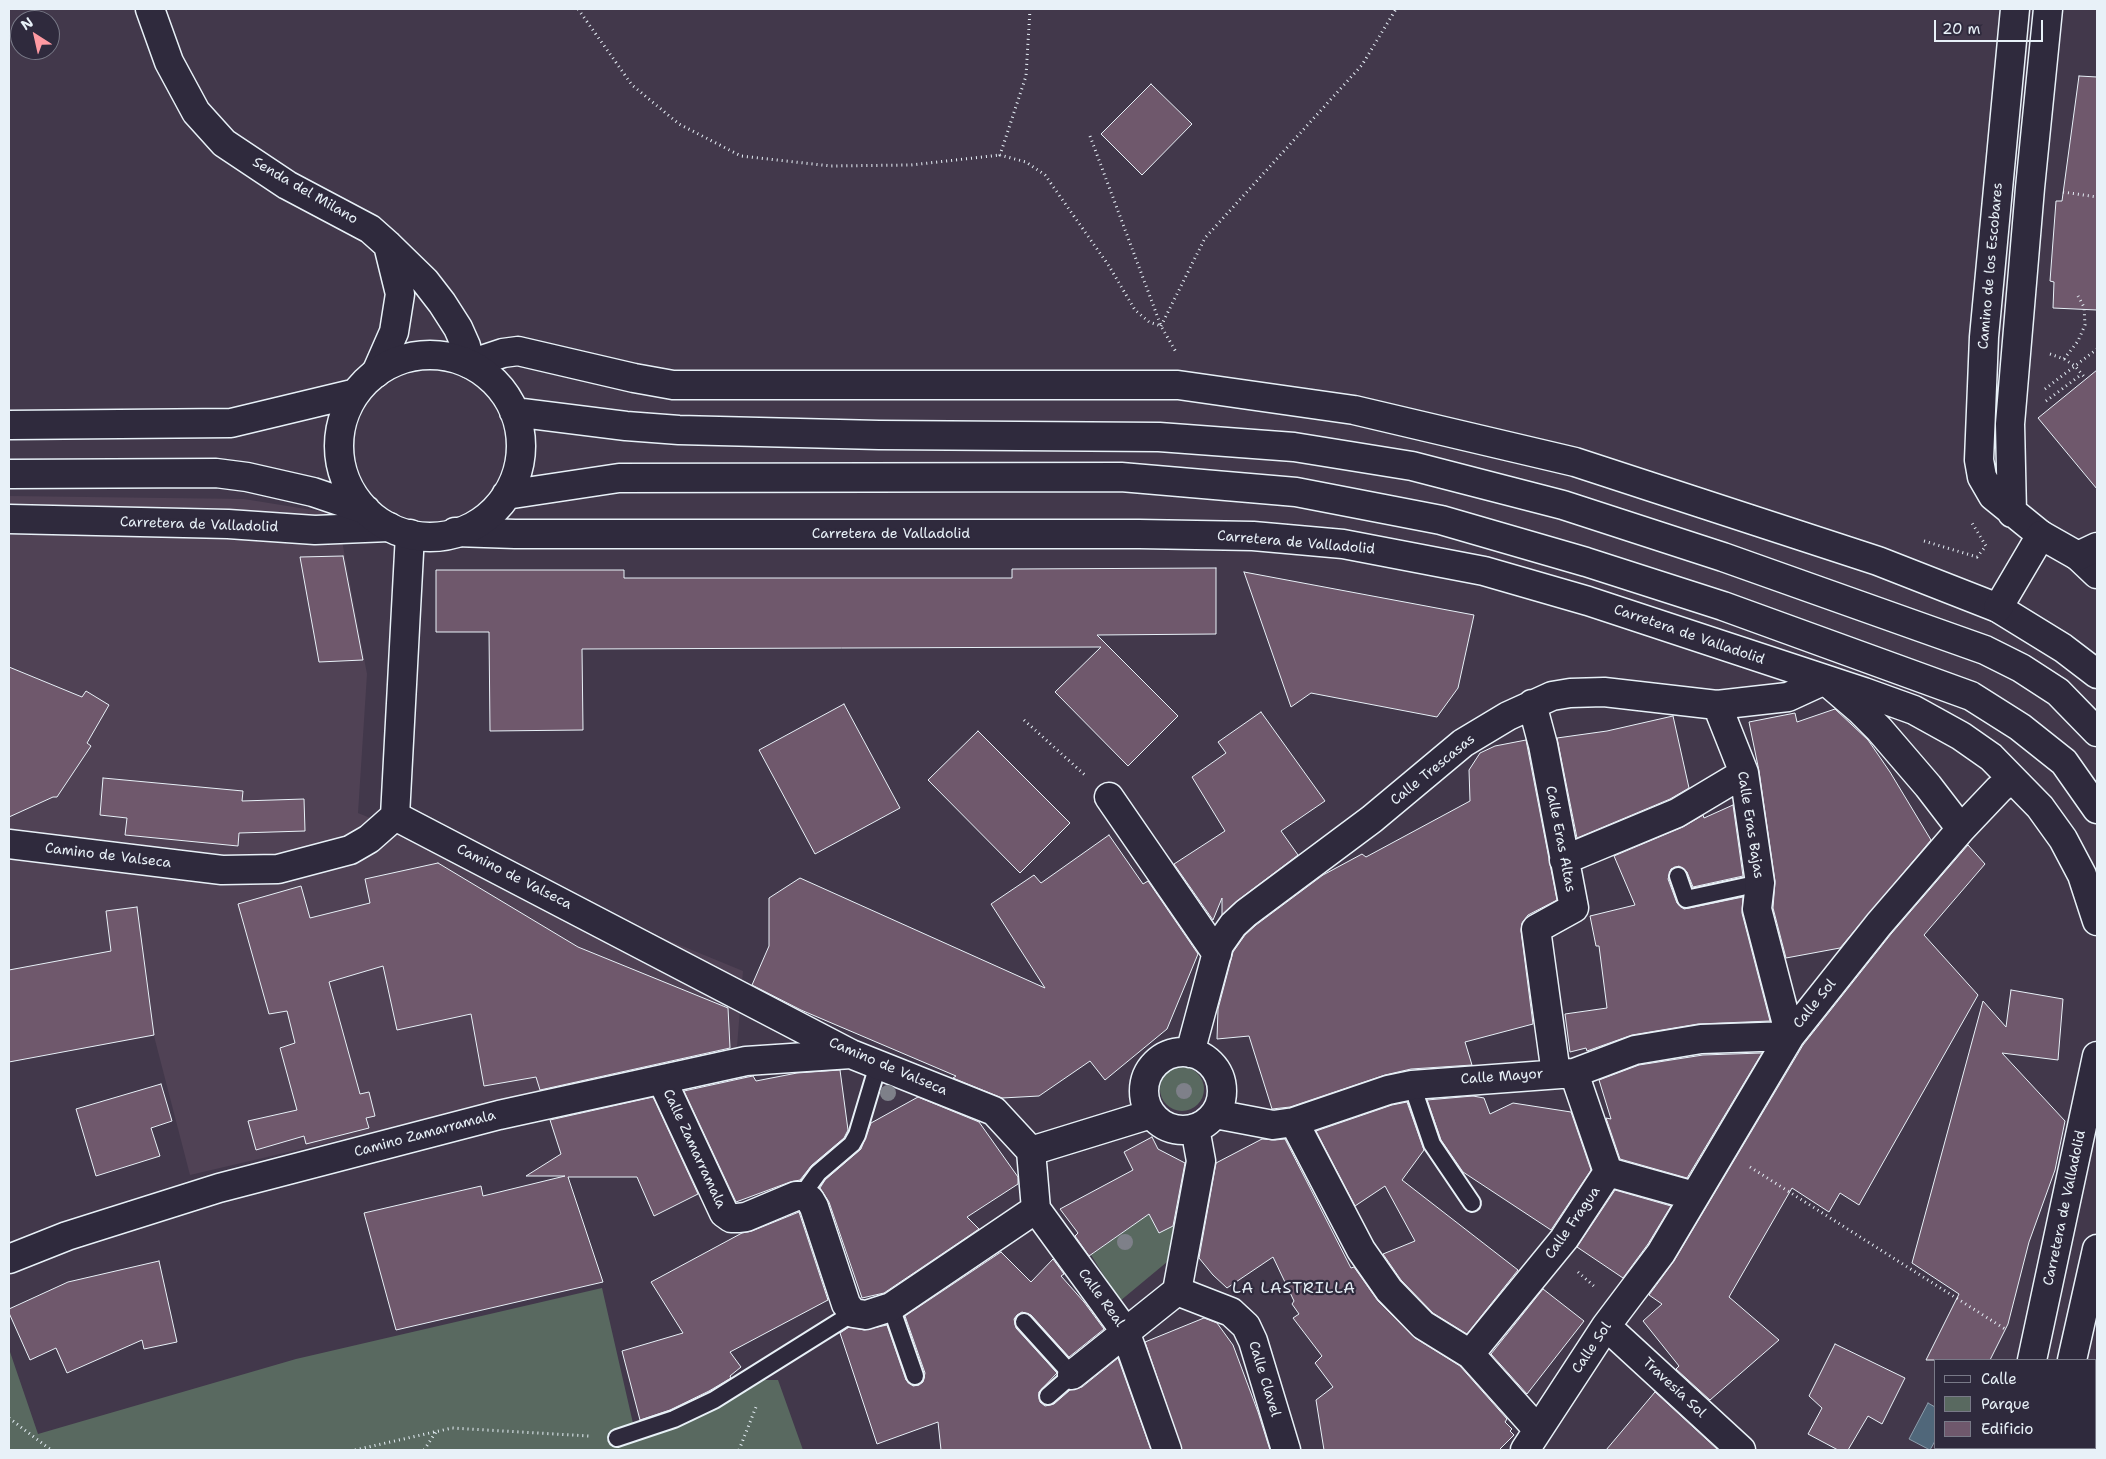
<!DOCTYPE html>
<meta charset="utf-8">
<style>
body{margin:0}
#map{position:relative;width:2106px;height:1459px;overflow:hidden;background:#42384b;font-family:"Shantell Sans",sans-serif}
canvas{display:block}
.frame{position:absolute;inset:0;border:10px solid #e8f1f8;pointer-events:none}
.legend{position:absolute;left:1934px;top:1359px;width:162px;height:90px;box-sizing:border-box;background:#2f2a3d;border:1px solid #797a88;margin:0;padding:6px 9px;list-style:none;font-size:15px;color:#e8f1f8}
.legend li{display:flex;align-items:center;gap:10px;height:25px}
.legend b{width:25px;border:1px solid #797a88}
.north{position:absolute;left:10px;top:10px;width:50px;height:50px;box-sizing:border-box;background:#2f2a3d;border:1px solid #797a88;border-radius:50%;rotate:325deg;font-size:14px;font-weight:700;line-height:20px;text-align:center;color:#e8f1f8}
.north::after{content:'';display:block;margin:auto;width:18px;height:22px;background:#ff9aa2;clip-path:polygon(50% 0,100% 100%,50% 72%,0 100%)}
.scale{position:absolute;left:1934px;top:20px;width:109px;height:22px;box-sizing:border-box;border:2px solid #e8f1f8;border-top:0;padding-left:6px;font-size:15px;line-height:18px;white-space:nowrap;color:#e8f1f8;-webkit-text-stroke:4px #2f2a3d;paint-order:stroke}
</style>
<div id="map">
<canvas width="2106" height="1459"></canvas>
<div class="frame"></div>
<ul class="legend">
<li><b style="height:6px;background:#2f2a3d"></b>Calle</li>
<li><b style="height:14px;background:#596960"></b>Parque</li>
<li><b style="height:14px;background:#6f586c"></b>Edificio</li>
</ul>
<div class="north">N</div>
<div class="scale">20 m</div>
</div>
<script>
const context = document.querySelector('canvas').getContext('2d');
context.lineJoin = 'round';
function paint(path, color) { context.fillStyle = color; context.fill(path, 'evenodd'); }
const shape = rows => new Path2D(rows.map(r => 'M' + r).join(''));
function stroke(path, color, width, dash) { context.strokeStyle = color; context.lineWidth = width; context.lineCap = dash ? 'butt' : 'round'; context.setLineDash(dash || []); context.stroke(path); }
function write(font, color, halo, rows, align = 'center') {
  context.font = font + ' "Shantell Sans",sans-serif'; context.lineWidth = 4.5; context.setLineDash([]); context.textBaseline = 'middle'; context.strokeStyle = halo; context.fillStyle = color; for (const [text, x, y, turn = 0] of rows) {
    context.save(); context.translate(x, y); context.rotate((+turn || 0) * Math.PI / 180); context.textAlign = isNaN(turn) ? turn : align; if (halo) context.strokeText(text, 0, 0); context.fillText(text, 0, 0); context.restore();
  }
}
paint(shape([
 [9,496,244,499,337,514,367,674,358,813,743,971,737,1047,190,1175,154,1036,17,1060,9,1060]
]), '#504255');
paint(shape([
 '1160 1089a22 22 0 1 1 44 0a22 22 0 1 1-44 0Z',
 [1149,1214,1159,1232,1186,1219,1179,1252,1120,1301,1091,1255],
 [602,1288,635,1432,752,1380,778,1380,803,1450,9,1450,9,1349,38,1434,296,1359]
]), '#596960');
const water = shape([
 [1928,1403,1935,1407,1935,1441,1930,1450,1909,1439,1928,1403]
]);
paint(water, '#50677a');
stroke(water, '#8d9eac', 1);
const building = shape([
 [2079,76,2097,77,2097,310,2053,308,2054,282,2050,281,2056,201,2062,201,2079,76],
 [1151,84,1192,124,1142,175,1101,134,1151,84],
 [2097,370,2097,489,2038,418,2097,370],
 [343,556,363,660,319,662,300,557,343,556],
 [1216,568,1216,634,1097,635,1178,716,1128,766,1055,692,1101,647,582,649,583,730,490,731,489,632,436,632,436,570,624,570,624,578,1012,578,1012,569,1216,568],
 [1244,572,1474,615,1458,688,1437,717,1311,693,1291,707,1244,572],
 [9,667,82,697,86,691,109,705,87,743,91,746,57,797,53,797,9,817,9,667],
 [844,704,900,808,815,854,759,750,844,704],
 [1835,709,1868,740,1890,772,1931,840,1840,948,1786,958,1773,908,1775,881,1759,771,1749,722,1795,713,1797,722,1835,709],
 [1261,712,1325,801,1281,831,1298,855,1237,901,1222,915,1222,898,1213,920,1174,864,1225,831,1192,777,1226,753,1218,742,1261,712],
 [1673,716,1689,788,1670,799,1577,838,1557,738,1607,731,1673,716],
 [978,731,1070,823,1020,873,928,780,978,731],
 [1526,740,1557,900,1528,915,1522,923,1521,931,1533,1024,1465,1042,1472,1065,1411,1069,1385,1075,1290,1107,1272,1109,1249,1036,1217,1039,1218,1009,1233,952,1245,935,1256,925,1323,875,1362,854,1366,857,1470,801,1469,770,1480,753,1495,746,1526,740],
 [103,778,243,791,242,801,304,799,305,831,239,833,238,846,125,835,127,818,100,815,103,778],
 [1733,805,1743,876,1693,887,1687,872,1679,866,1671,869,1668,879,1677,903,1684,909,1743,897,1742,913,1770,1021,1698,1024,1632,1035,1587,1051,1586,1048,1570,1052,1565,1014,1607,1008,1599,946,1596,946,1590,916,1635,905,1614,856,1683,827,1703,815,1704,818,1733,805],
 [1109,835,1143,884,1148,881,1198,954,1167,1029,1105,1080,1090,1061,1039,1096,1002,1098,953,1078,956,1076,801,1010,752,985,769,946,769,898,800,878,1045,988,991,904,1034,875,1041,883,1109,835],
 [1968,845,1985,864,1924,935,1978,995,1859,1205,1840,1193,1829,1212,1792,1188,1729,1297,1779,1340,1710,1400,1676,1369,1679,1366,1643,1321,1662,1304,1649,1295,1674,1261,1803,1045,1891,934,1968,845],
 [438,863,578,947,728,1008,730,1048,540,1090,536,1077,484,1086,471,1014,397,1030,383,966,329,982,360,1094,369,1092,375,1116,366,1118,369,1128,306,1144,304,1136,256,1150,248,1121,297,1110,280,1048,295,1043,287,1011,269,1014,238,904,301,886,310,918,370,903,365,879,438,863],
 [137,907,154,1035,9,1062,9,970,111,951,106,911,137,907],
 [2011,990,2063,999,2058,1060,2002,1053,2065,1121,2055,1170,2029,1242,2008,1324,1990,1360,1926,1360,1959,1294,1912,1263,1983,1001,2006,1027,2011,990],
 [1762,1053,1687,1178,1620,1159,1606,1118,1611,1119,1599,1080,1639,1065,1703,1055,1762,1053],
 [840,1070,848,1130,844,1138,812,1165,800,1180,790,1182,736,1202,684,1091,748,1077,753,1076,756,1081,797,1073,840,1070],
 [161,1084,172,1121,151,1128,160,1156,96,1176,76,1109,161,1084],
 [1473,1096,1484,1098,1490,1114,1513,1103,1571,1112,1591,1170,1551,1230,1463,1172,1441,1140,1427,1100,1473,1096],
 [653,1097,698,1194,654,1216,637,1177,568,1177,603,1282,396,1330,364,1213,481,1186,483,1196,565,1176,526,1176,561,1154,550,1120,653,1097],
 [918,1097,979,1122,1018,1177,1018,1184,967,1217,979,1229,884,1293,862,1298,829,1202,820,1188,825,1180,861,1149,871,1123,918,1097],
 [1407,1102,1424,1150,1402,1180,1518,1270,1467,1334,1433,1313,1401,1280,1383,1254,1415,1241,1385,1186,1355,1206,1316,1131,1392,1105,1407,1102],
 [1152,1137,1158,1149,1185,1163,1173,1226,1159,1233,1149,1214,1089,1256,1075,1236,1078,1233,1060,1209,1133,1170,1124,1152,1152,1137],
 [1262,1139,1275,1140,1285,1139,1351,1268,1354,1267,1378,1301,1415,1338,1460,1366,1507,1419,1505,1422,1512,1429,1510,1431,1514,1435,1499,1450,1324,1450,1316,1400,1333,1387,1315,1363,1322,1356,1293,1318,1299,1314,1292,1304,1294,1301,1273,1257,1227,1288,1213,1275,1199,1258,1216,1163,1262,1139],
 [1615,1190,1671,1206,1648,1244,1623,1278,1577,1247,1615,1190],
 [799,1212,828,1300,730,1352,741,1367,730,1376,731,1378,709,1391,670,1410,640,1420,622,1351,683,1333,651,1282,742,1233,752,1231,799,1212],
 [1001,1252,1031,1282,1053,1259,1064,1274,1061,1276,1084,1302,1104,1329,1069,1357,1031,1315,1022,1312,1017,1315,1014,1319,1016,1328,1057,1373,1039,1392,1040,1402,1045,1406,1054,1404,1070,1390,1082,1387,1118,1358,1151,1450,941,1450,938,1422,877,1444,840,1333,849,1327,864,1330,887,1325,906,1380,913,1386,919,1385,923,1382,925,1373,905,1316,1001,1252],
 [159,1261,177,1342,144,1349,142,1340,67,1373,56,1348,30,1360,9,1313,9,1309,68,1282,159,1261],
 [1543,1289,1584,1321,1527,1394,1491,1354,1543,1289],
 [1204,1318,1217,1323,1233,1345,1258,1412,1270,1450,1182,1450,1145,1342,1204,1318],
 [1835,1344,1905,1378,1882,1424,1868,1416,1848,1450,1838,1450,1808,1434,1822,1408,1809,1396,1835,1344],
 [1655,1392,1718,1450,1606,1450,1655,1392]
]);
paint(building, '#6f586c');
stroke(building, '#e8f1f8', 1);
const lane = shape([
 [1678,876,1686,899,1760,883],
 [1412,1085,1432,1144,1472,1203],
 [802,1195,818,1173,852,1144,857,1135,878,1065],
 [891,1307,915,1376],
 [1024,1322,1072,1375,1048,1396],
 [617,1438,674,1419,714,1400,853,1313]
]);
const street = shape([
 [150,9,169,62,196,112,224,143,287,185,370,229,388,245,425,281,442,303,458,328,466,346,470,364,503,353,518,351,634,378,673,385,1178,385,1354,410,1575,462,1878,561,1998,608,2063,648,2097,674],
 [2015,9,1984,337,1979,460,1982,477,1993,496,2041,535],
 [376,373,394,332,400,294,388,245],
 [2012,513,2010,424,2030,188,2048,9],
 [9,519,228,524,315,530,389,527],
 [455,532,515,534,1139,534,1253,536,1343,544,1484,571,1588,601,1864,692,1914,710,1961,736,1991,757,2040,807,2063,839,2082,875,2097,921],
 [2078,556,2097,574],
 [1532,704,1543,745,1574,908,1536,929,1556,1074],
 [1109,797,1217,954],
 [395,816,851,1054,994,1111,1031,1151],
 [395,816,410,534],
 [9,844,222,870,278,869,350,850,369,839,395,816],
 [1564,860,1677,813,1744,773],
 '1144 1091a39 39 0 1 1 78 0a39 39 0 1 1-78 0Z',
 [1190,1053,1219,945,1233,925,1246,913,1372,819,1463,743,1508,716,1552,696,1570,693,1604,692,1717,705,1788,697,1825,680,1860,710,1879,729,1928,786,1961,829],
 [662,1080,724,1213,731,1218,738,1218,746,1217,796,1196,804,1196,810,1200,814,1207,846,1304,853,1313,866,1315,891,1307,1036,1209],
 [1215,1114,1273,1125,1294,1122,1388,1090,1412,1085,1574,1073,1635,1050,1701,1039,1790,1036,1757,909,1760,883,1744,773,1717,705],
 [1294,1122,1361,1250,1389,1290,1423,1325,1470,1354,1538,1430],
 [1031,1151,1036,1209,1125,1331,1167,1450],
 [1031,1151,1151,1114],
 [1608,1172,1694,1196],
 [9,1259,67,1236,219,1188,499,1115,746,1061,851,1054],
 [1177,1291,1231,1312,1246,1326,1253,1341,1286,1450],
 [1606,1326,1741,1450],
 [1470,1354,1564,1239,1608,1172,1574,1073],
 [2032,1360,2097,1056],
 [1072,1375,1177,1291,1201,1161,1195,1128],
 [1525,1450,1606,1326,1661,1253,1790,1036,1879,924,1961,829,1999,789,2012,779],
 [2011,1450,2012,1448]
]);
const secondary = shape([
 [1998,608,2041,535,2078,556,2097,547]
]);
const highway = shape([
 '339 446a91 91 0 1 1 182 0a91 91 0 1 1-182 0Z',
 [514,412,626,426,679,430,879,435,1159,437,1294,447,1412,466,1563,505,1723,557,1985,650,2021,668,2058,692,2097,732],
 [9,425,231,423,356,393],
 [9,474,216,473,247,477,313,492,366,510],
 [506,495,619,478,1121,477,1296,492,1441,520,1586,562,1723,606,1971,696,2020,727,2064,762,2097,809],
 [2072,1360,2097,1249],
 [2051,1450,2052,1448]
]);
stroke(lane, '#e8f1f8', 20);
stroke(street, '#e8f1f8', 31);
stroke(secondary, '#e8f1f8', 31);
stroke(highway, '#e8f1f8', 31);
stroke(shape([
 [578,9,632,85,679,124,741,156,831,166,911,165,1000,155],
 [1030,9,1026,76,1000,155,1026,162,1045,175,1109,266,1135,310,1149,322,1161,326],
 [1090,136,1161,326,1176,352],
 [2063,192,2097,197],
 [1161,326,1205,238,1362,65,1396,9],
 [2050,354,2064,359,2075,366,2097,349],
 [2064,359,2078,341,2085,325,2084,307,2078,296],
 [2045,389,2075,366,2086,379],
 [2046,401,2082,374],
 [1924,541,1977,557,1986,546,1972,523],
 [1024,720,1086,776],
 [1750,1167,2005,1329],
 [1578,1272,1596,1288],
 [9,1418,51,1450],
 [355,1450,452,1428,589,1436],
 [424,1450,436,1432],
 [739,1450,756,1407]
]), '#e8f1f8', 3, [1, 4]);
stroke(lane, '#2f2a3d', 16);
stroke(street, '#2f2a3d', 28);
stroke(secondary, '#2f2a3d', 28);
stroke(highway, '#2f2a3d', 28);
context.fillStyle = '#7e8089';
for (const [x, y] of [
 [1184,1091],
 [888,1093],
 [1125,1242]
]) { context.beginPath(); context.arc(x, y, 8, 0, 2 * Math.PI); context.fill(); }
write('14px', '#e8f1f8', '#2f2a3d', [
 ["Senda del Milano",305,191,30],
 ["Camino de los Escobares",1991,266,-85],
 ["Carretera de Valladolid",199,525,2],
 ["Carretera de Valladolid",891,534],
 ["Carretera de Valladolid",1296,543,5],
 ["Carretera de Valladolid",1689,635,19],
 ["Calle Trescasas",1433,770,-39],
 ["Calle Eras Bajas",1750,825,81],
 ["Calle Eras Altas",1560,839,79],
 ["Camino de Valseca",108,856,7],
 ["Camino de Valseca",514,877,27],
 ["Calle Sol",1815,1004,-51],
 ["Camino de Valseca",888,1067,23],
 ["Calle Mayor",1502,1077,-4],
 ["Camino Zamarramala",425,1134,-15],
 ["Calle Zamarramala",694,1149,65],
 ["Carretera de Valladolid",2065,1208,-78],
 ["Calle Fragua",1573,1223,-55],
 ["Calle Real",1101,1298,54],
 ["Calle Sol",1592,1348,-56],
 ["Calle Clavel",1264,1379,73],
 ["Travesía Sol",1674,1388,43]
]);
context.letterSpacing = '1px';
write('16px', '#e8f1f8', '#2f2a3d', [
 ["LA LASTRILLA",1294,1289]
]);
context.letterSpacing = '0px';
</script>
